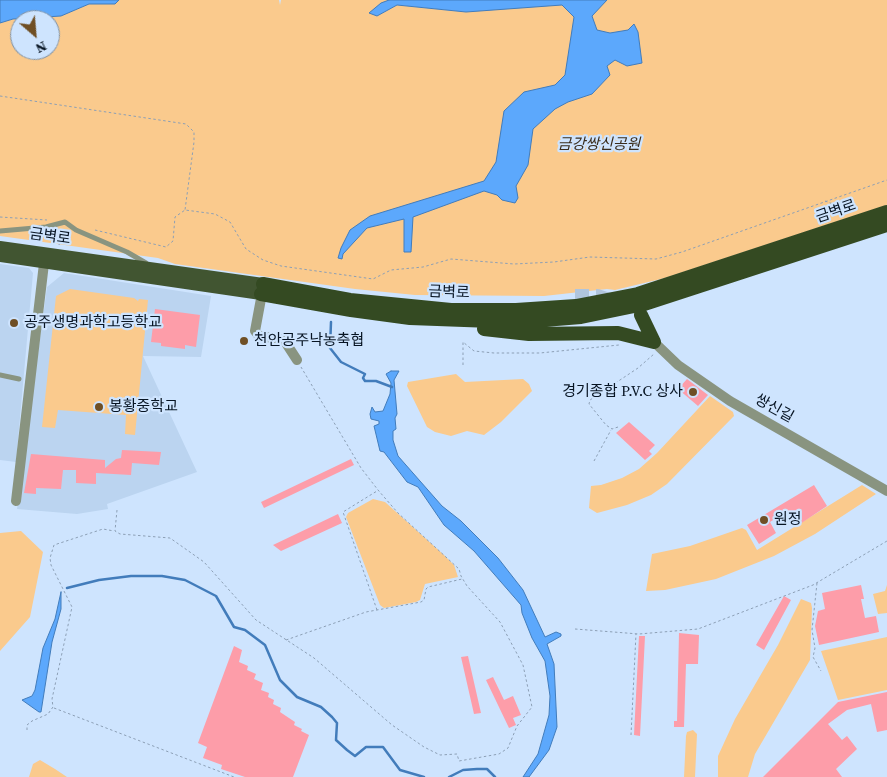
<!DOCTYPE html>
<meta charset="utf-8">
<style>
body{margin:0}
#map{position:relative;width:887px;height:777px;overflow:hidden;background:#cee4fe;font-family:"Source Serif 4",serif}
canvas{display:block}
.north{position:absolute;left:10px;top:10px;width:50px;height:50px;box-sizing:border-box;background:#cee4fe;border:1px solid #7e91a6;border-radius:50%;rotate:153deg;font-size:14px;font-weight:700;line-height:20px;text-align:center;color:#071423}
.north::after{content:'';display:block;margin:auto;width:18px;height:22px;background:#6f4f25;clip-path:polygon(50% 0,100% 100%,50% 72%,0 100%)}
</style>
<div id="map">
<canvas width="887" height="777"></canvas>
<div class="north">N</div>
</div>
<script>
const context = document.querySelector('canvas').getContext('2d');
context.lineJoin = 'round';
function paint(path, color) { context.fillStyle = color; context.fill(path, 'evenodd'); }
const shape = rows => new Path2D(rows.map(r => 'M' + r).join(''));
function stroke(path, color, width, dash) { context.strokeStyle = color; context.lineWidth = width; context.lineCap = dash ? 'butt' : 'round'; context.setLineDash(dash || []); context.stroke(path); }
function write(font, color, halo, rows, align = 'center') {
  context.font = font + ' "Source Serif 4","Noto Sans KR",serif'; context.lineWidth = 4.5; context.setLineDash([]); context.textBaseline = 'middle'; context.strokeStyle = halo; context.fillStyle = color; for (const [text, x, y, turn = 0] of rows) {
    context.save(); context.translate(x, y); context.rotate((+turn || 0) * Math.PI / 180); context.textAlign = isNaN(turn) ? turn : align; if (halo) context.strokeText(text, 0, 0); context.fillText(text, 0, 0); context.restore();
  }
}
paint(shape([
 [0,264,29,268,33,273,16,462,0,460],
 [64,273,211,296,201,357,143,356,197,472,107,504,108,509,77,514,17,509,47,287]
]), '#bbd4f0');
paint(shape([
 [119,0,279,0,280,5,281,0,389,0,377,16,397,5,466,12,590,0,887,0,887,205,665,278,615,290,607,289,544,296,415,295,355,289,175,264,158,258,0,236,0,23,13,19,61,16,89,4,115,4],
 [20,20,50,20,50,50,20,50],
 [70,289,134,298,138,301,139,299,148,300,135,435,125,434,126,415,58,410,55,428,42,427,56,296],
 [456,374,465,382,523,379,529,384,532,391,501,422,484,435,467,431,451,436,435,432,427,427,407,386,408,382],
 [710,396,733,412,734,416,667,484,651,495,627,505,597,513,589,508,591,486,601,485,622,478,639,469,657,453],
 [862,485,876,494,815,534,774,556,716,579,665,590,646,591,652,554,690,546,742,528,746,530,757,550],
 [373,499,385,502,444,555,454,565,458,577,425,584,420,600,416,602,384,608,380,605,346,517,348,513],
 [21,531,43,552,30,617,0,651,0,533],
 [887,585,887,613,878,614,873,594,885,591],
 [801,599,811,603,812,608,810,660,755,754,748,777,718,777,718,756,735,719,778,645],
 [887,637,887,690,838,700,821,651],
 [693,730,697,734,695,777,684,777,686,736,687,732],
 [40,760,55,769,67,777,29,777,33,764]
]), '#faca8d');
const water = shape([
 [0,0,119,0,115,4,89,4,61,16,13,19,0,23,0,0],
 [389,0,607,0,592,16,597,30,610,33,628,30,634,24,638,32,642,63,627,66,615,60,607,66,610,75,592,94,568,102,555,109,533,129,528,165,516,186,518,198,515,203,502,200,497,195,484,191,413,217,411,252,404,252,404,219,367,228,343,254,342,259,338,258,341,248,350,230,370,216,484,181,496,162,504,111,524,92,555,85,565,75,574,17,562,5,466,12,397,5,377,16,369,13,381,3,389,0],
 [391,371,399,371,394,380,397,414,395,418,396,429,393,431,393,440,398,456,442,506,461,521,498,558,523,590,545,637,556,632,561,634,561,636,547,644,554,664,557,727,549,750,529,777,523,777,538,754,549,715,550,696,545,661,532,638,522,613,521,605,474,551,444,525,418,487,407,482,384,452,380,451,374,426,379,424,379,421,371,419,370,414,372,407,375,412,383,411,390,394,391,383,386,374,391,371],
 [61,592,61,609,52,642,41,712,39,712,22,700,32,696,35,690,43,648,55,619,61,592]
]);
paint(water, '#5ca8fc');
stroke(water, '#427cbb', 1);
stroke(shape([
 [331,322,330,348,341,362,365,374,363,378,365,381,376,381,392,387],
 [67,588,99,580,131,576,162,576,185,580,216,596,234,627,245,630,265,645,280,680,297,697,321,707,332,717,337,723,336,740,347,750,355,756,366,747,383,747,400,770,424,777],
 [449,777,463,770,477,769,487,769,495,777]
]), '#427cbb', 2.5);
paint(shape([
 [155,309,200,315,196,347,185,345,185,349,161,346,161,343,151,342],
 [687,379,708,395,698,406,678,389],
 [629,422,655,445,649,451,652,454,645,460,616,433],
 [122,450,161,452,159,465,132,463,131,475,96,473,96,484,76,483,76,470,63,470,61,489,36,488,36,494,24,493,31,454,105,460,105,468,116,459,121,458],
 [351,459,354,465,264,508,261,502],
 [814,485,827,506,797,526,787,511,770,522,776,533,759,544,747,525],
 [338,514,342,523,281,551,273,545],
 [861,585,864,599,861,599,865,618,876,616,879,632,819,645,815,626,818,611,825,609,822,593],
 [784,596,791,600,764,650,756,645],
 [679,633,699,635,698,664,686,664,684,727,674,727,674,721,677,721],
 [639,636,645,636,640,736,634,735],
 [234,646,242,650,239,662,248,666,247,670,256,674,254,679,263,683,261,690,269,693,268,697,274,700,273,704,281,708,280,712,295,722,294,725,302,729,301,731,309,735,293,777,245,777,221,769,222,765,203,758,207,747,198,743],
 [468,656,481,713,474,714,461,657],
 [493,677,504,700,513,696,521,715,513,718,516,725,509,728,486,680],
 [887,692,887,730,877,732,871,704,847,710,828,724,842,740,847,736,857,749,836,769,842,777,763,777,838,702]
]), '#fd9da9');
stroke(shape([
 [575,296,597,296,609,300]
]), '#b0c5dd', 14, [14, 7]);
stroke(shape([
 [0,96,186,124,194,132,194,142,185,210],
 [825,201,841,207,859,209],
 [0,217,47,220],
 [95,230,166,247,173,241,175,217,185,210,215,214,230,222,246,249,263,260,281,266,373,279,391,270,423,267,451,259,514,264,554,262,590,257,656,259,682,252,887,180],
 [59,245,63,229],
 [463,365,463,342,474,351,494,353,540,353,619,345],
 [618,427,612,429,606,425,589,404,590,400,638,368,654,354],
 [594,461,611,430],
 [117,510,115,531,120,534,170,538,204,562,256,620,314,658,392,725,424,747,440,755,457,754,459,761,499,754,508,748,517,726,532,707,523,665,500,622,467,586,461,576,459,569,398,513,378,490,361,468,301,367],
 [817,583,812,630,815,648,813,657,821,671],
 [377,610,343,512,377,491],
 [575,629,639,634,698,629,813,585,887,541],
 [286,640,366,612,421,602,424,600,426,589,428,587,462,579],
 [54,708,234,777],
 [27,730,27,725,32,721,48,714,53,707,52,699,72,607,51,565,50,558,54,545,103,529,114,531],
 [631,735,636,634]
]), '#8c9fb5', 1, [2.5, 2.5]);
stroke(shape([
 [0,231,46,227,65,222,76,230,127,252,146,263],
 [0,375,19,379]
]), '#899480', 5);
stroke(shape([
 [263,288,255,331,259,336,284,340,297,360],
 [654,342,678,365,730,401,887,491],
 [16,501,45,255]
]), '#899480', 10);
stroke(shape([
 [0,247,263,284],
 [0,256,261,294]
]), '#415531', 12);
stroke(shape([
 [263,284,350,300,451,310,516,310,576,306,638,294,887,212],
 [261,294,351,310,410,318,519,322,581,317,644,304,887,225],
 [641,315,654,342],
 [484,329,529,334,618,333,654,342]
]), '#344a22', 14);
for (const [x, y, r, color] of [
 [14,323,5,"#6f4f25"],
 [244,341,5,"#6f4f25"],
 [693,392,5,"#6f4f25"],
 [99,407,5,"#6f4f25"],
 [764,520,5,"#6f4f25"]
]) { const dot = new Path2D(); dot.arc(x, y, r, 0, 2 * Math.PI); context.fillStyle = color; context.fill(dot); stroke(dot, '#cee4fe', 2); }
write('italic 15px', '#3a2c1b', '#cee4fe', [
 ["금강쌍신공원",599,145]
]);
write('15px', '#071423', '#cee4fe', [
 ["금벽로",836,212,-19],
 ["금벽로",50,237,8],
 ["금벽로",449,293,2],
 ["쌍신길",774,409,29]
]);
write('15px', '#071423', '#cee4fe', [
 ["공주생명과학고등학교",24,323],
 ["천안공주낙농축협",254,341],
 ["경기종합 P.V.C 상사",683,392,"right"],
 ["봉황중학교",109,407],
 ["원정",774,520]
], 'left');
</script>
